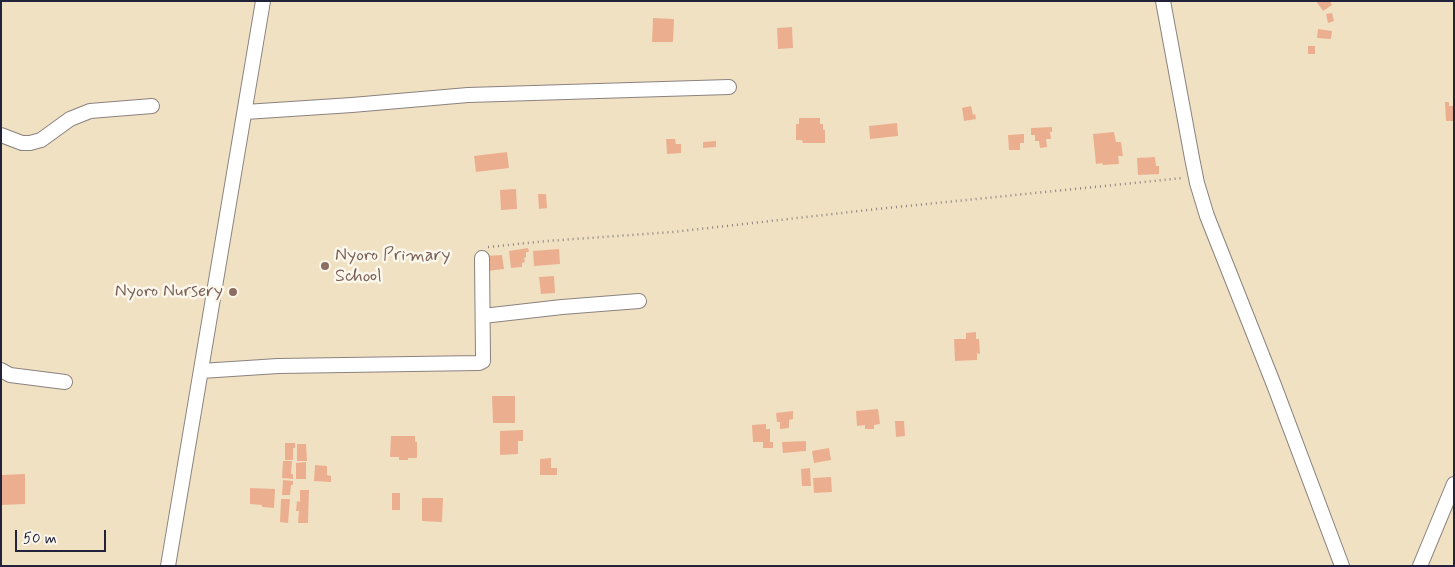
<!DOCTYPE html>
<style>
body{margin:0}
#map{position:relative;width:1455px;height:567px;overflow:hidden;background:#f1e1c3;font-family:Mynerve,sans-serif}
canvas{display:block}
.frame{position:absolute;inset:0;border:2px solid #22223b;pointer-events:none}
.scale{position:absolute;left:15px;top:530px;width:91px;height:22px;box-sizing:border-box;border:2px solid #22223b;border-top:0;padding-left:6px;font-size:15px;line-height:18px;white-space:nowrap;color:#22223b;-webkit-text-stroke:4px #fbf7ec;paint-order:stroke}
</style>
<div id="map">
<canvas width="1455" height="567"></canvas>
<div class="frame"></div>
<div class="scale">50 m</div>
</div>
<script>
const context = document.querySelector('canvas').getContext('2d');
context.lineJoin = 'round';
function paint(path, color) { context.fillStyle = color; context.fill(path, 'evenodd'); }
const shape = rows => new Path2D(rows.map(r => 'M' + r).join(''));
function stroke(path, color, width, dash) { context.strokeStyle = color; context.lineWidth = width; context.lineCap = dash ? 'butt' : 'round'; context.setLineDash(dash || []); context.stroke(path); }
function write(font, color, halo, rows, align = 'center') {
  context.font = font + ' Mynerve,sans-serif'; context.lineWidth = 5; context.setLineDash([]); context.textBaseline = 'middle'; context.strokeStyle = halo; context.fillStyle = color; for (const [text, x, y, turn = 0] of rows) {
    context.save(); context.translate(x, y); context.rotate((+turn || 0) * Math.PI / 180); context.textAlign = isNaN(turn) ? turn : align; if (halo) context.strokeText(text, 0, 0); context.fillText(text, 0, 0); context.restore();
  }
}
paint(shape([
 [1316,1,1330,1,1332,5,1323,11],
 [1332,13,1334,21,1328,23,1326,14],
 [653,18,674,19,673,42,652,42],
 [792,27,793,48,778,49,777,28],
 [1318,29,1332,31,1331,39,1317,38],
 [1308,46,1315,46,1315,54,1308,54],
 [1445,102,1449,102,1449,112,1449,106,1454,106,1453,115,1454,115,1454,121,1446,121],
 [971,106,973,115,975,114,976,119,964,121,962,108],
 [799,118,820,118,820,124,823,124,823,130,825,130,825,143,803,143,802,140,796,140,796,124,799,124],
 [897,123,898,136,870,139,869,126],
 [1052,127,1052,132,1050,132,1051,139,1046,139,1047,147,1040,148,1039,141,1035,141,1035,135,1031,135,1031,128],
 [1114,132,1116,142,1121,142,1123,156,1118,156,1119,164,1103,165,1102,163,1096,164,1093,134],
 [1024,134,1024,143,1020,143,1020,150,1009,150,1008,135],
 [666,139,675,139,676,144,681,144,681,153,667,154],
 [716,141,716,147,703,148,703,142],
 [507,152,509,168,476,172,474,156],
 [1155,157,1156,166,1159,166,1159,174,1138,175,1137,158],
 [516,189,517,209,501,210,500,190],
 [538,194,546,194,547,208,539,209],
 [528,248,529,252,526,252,526,257,524,258,525,262,522,263,522,267,511,268,509,251],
 [559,249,560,264,534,266,533,251],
 [502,255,504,269,487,271,485,256],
 [554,276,555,293,541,294,539,277],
 [976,332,976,339,979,339,980,354,977,353,977,360,955,361,954,339,966,339,966,333],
 [492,396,515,396,515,423,493,423],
 [878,409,880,424,874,425,874,429,865,429,865,425,857,426,856,411],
 [793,411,793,419,789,420,789,428,780,429,780,422,777,422,776,413],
 [895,421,904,421,905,436,896,437],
 [766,424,766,429,770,429,770,442,773,442,773,448,763,448,763,442,753,442,752,425],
 [523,430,523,441,518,441,518,454,500,455,500,431],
 [391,436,415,436,415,442,417,442,417,458,408,458,408,460,399,460,399,457,390,457],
 [806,441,806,451,783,453,782,442],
 [285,443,295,443,295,448,293,448,293,460,285,460],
 [297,444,306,444,307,461,297,461],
 [829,448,831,460,814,463,812,451],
 [551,458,551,468,557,468,557,475,540,475,540,459],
 [283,461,292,461,291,474,293,474,293,479,282,478],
 [306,462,306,479,296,479,296,463],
 [315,465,327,466,327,475,331,476,331,482,314,481],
 [810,468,811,486,802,486,801,469],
 [25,474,25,504,1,505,1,475],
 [831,477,832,492,814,493,813,478],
 [283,480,293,481,293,485,291,485,290,495,282,495],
 [250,488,275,489,274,508,262,507,262,505,250,504],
 [300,490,309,490,308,523,298,523,299,511,296,511,297,501,300,502],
 [392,493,400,493,400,510,392,510],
 [422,498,443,498,442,522,422,521],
 [281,499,290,499,288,523,280,522]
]), '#ebaf90');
const minor = shape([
 [1163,1,1192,158,1197,183,1207,216,1274,385,1342,566],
 [245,112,352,105,468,95,729,87],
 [1,135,22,143,30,143,41,140,70,119,90,111,152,106],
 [483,316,562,307,639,301],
 [1,370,10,375,65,382],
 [201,371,278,366,479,363,483,361,483,358,482,258],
 [168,566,263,1],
 [1420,566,1454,484]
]);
stroke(minor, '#8a827f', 16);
stroke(shape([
 [488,247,547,241,673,232,877,209,1183,178]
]), '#8a827f', 2.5, [1, 4]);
stroke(minor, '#fff', 14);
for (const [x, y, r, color] of [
 [325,266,5,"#8d6e63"],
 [233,292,5,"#8d6e63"]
]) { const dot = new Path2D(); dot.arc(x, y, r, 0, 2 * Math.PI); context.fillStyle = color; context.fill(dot); stroke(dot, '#fbf7ec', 2); }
write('18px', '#785e54', '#fbf7ec', [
 ["Nyoro Primary",335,256],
 ["School",335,277],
 ["Nyoro Nursery",223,292,"right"]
], 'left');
</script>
